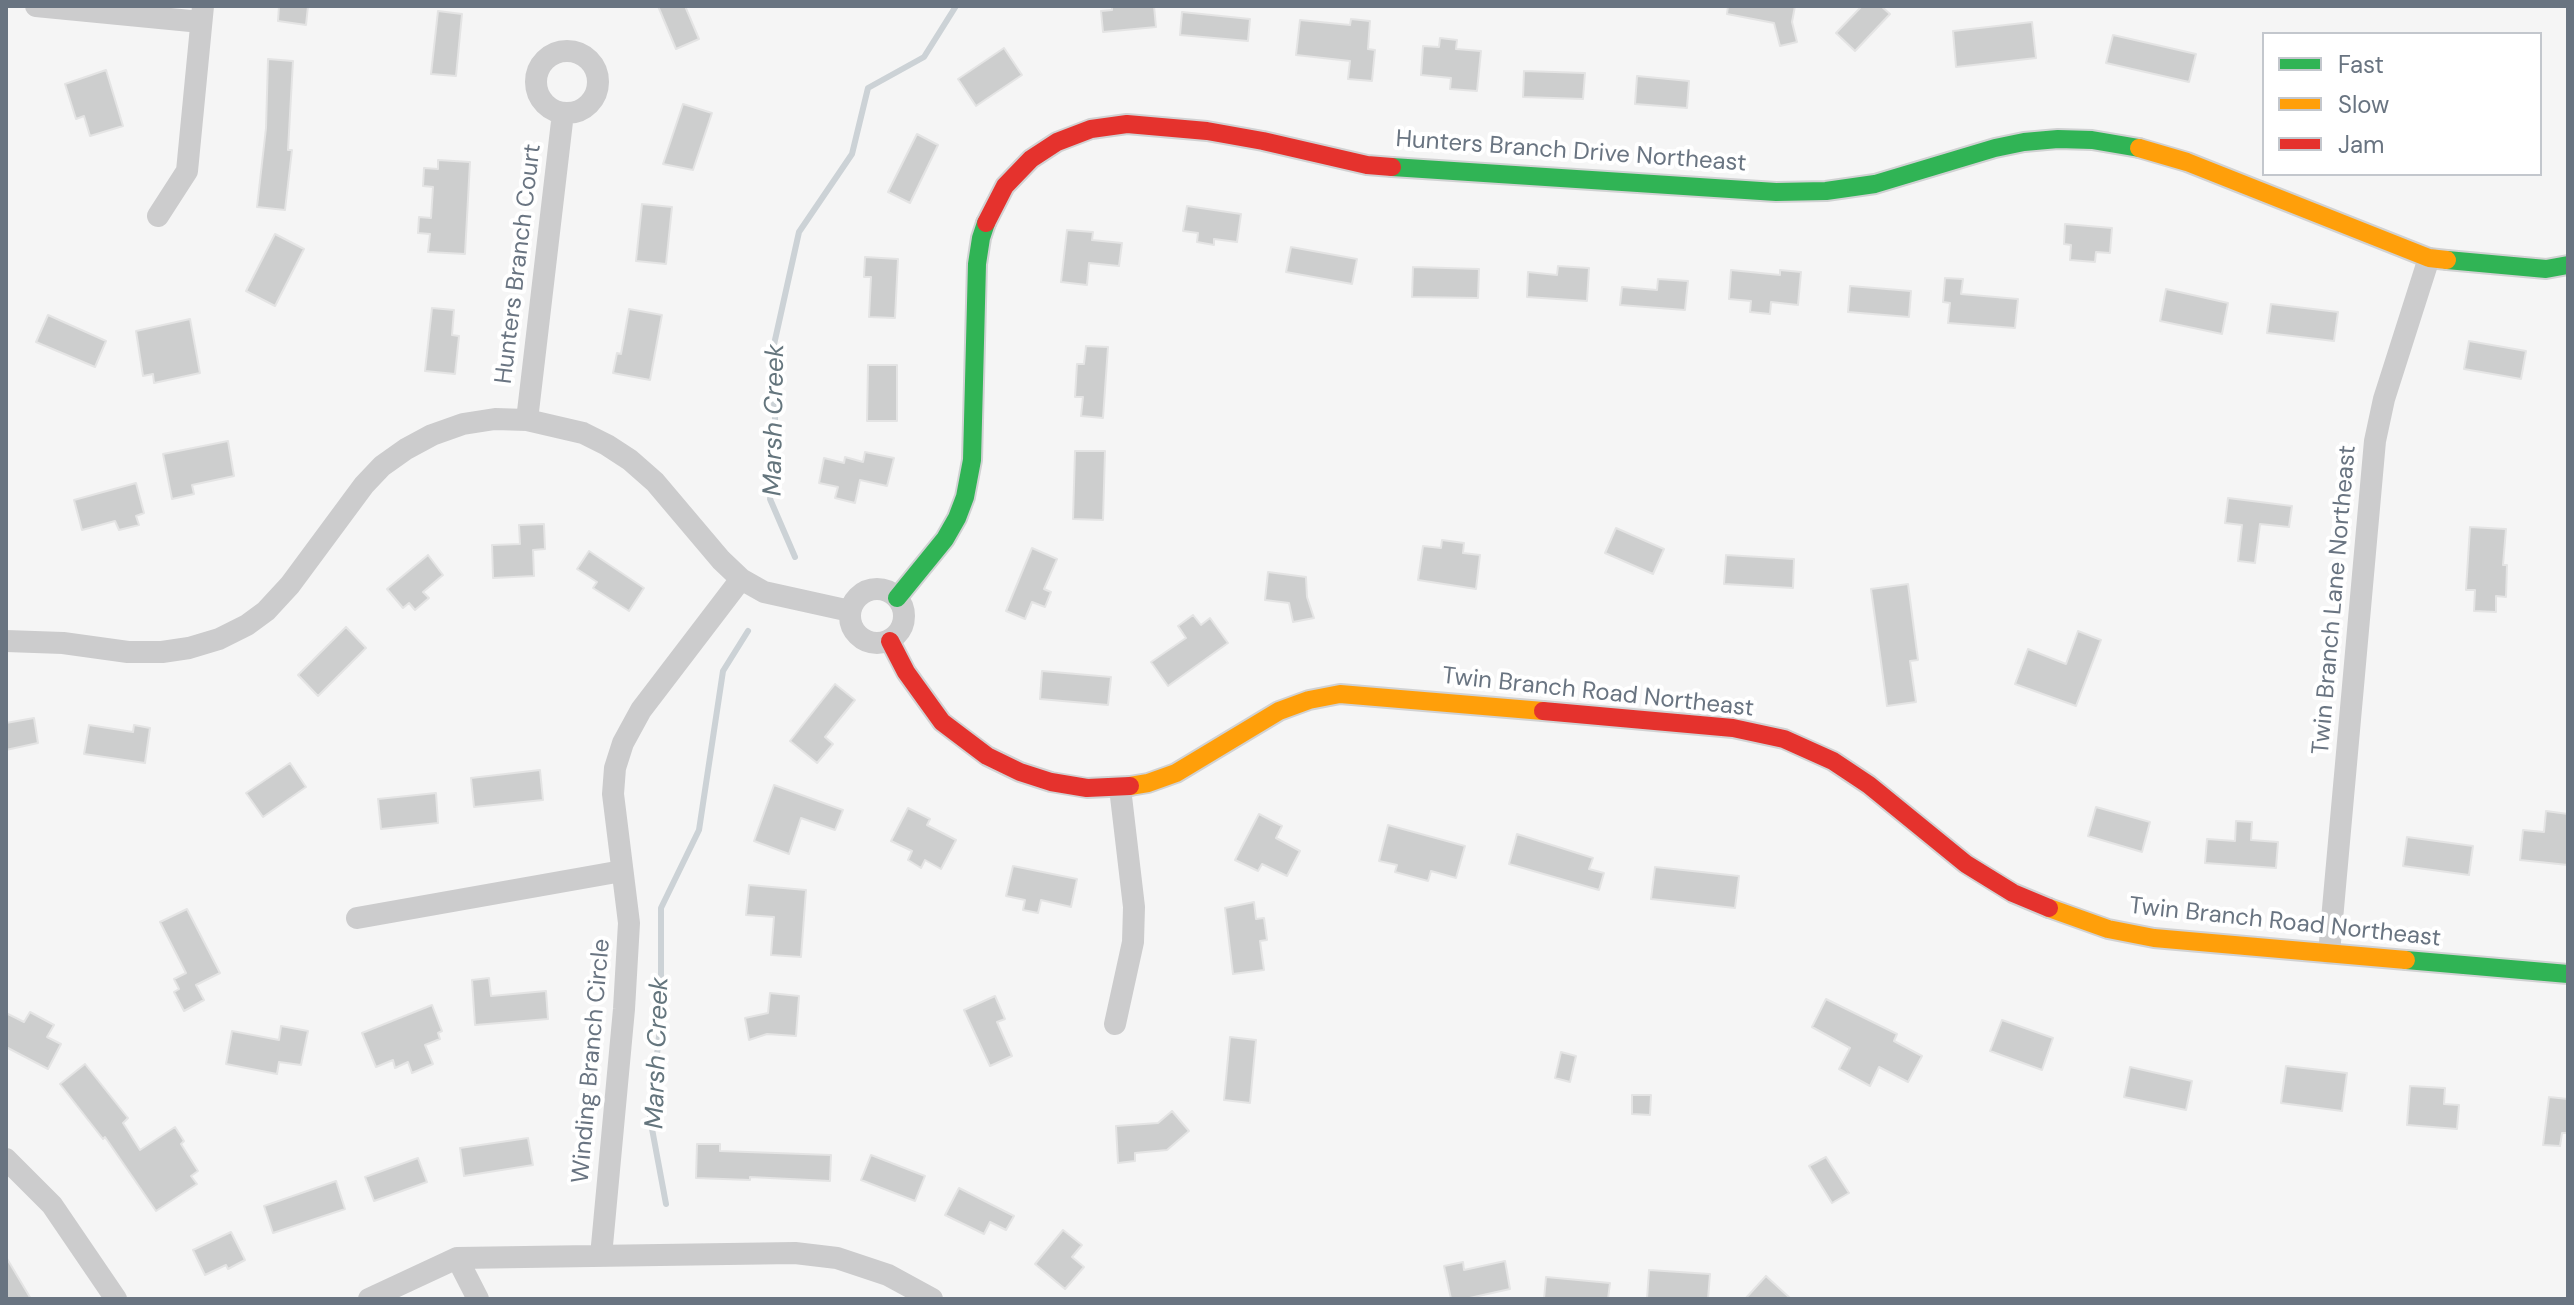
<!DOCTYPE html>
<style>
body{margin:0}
#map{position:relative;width:2574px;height:1305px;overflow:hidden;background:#f5f5f5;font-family:"DM Sans",sans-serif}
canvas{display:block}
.frame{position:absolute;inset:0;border:8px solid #697481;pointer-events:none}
.legend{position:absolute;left:2262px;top:32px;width:280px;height:144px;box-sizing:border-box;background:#fff;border:2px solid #c3c7cd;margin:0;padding:10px 14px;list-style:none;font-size:24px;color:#697481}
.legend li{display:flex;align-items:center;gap:16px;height:40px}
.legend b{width:40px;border:2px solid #c3c7cd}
</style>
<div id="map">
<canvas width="2574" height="1305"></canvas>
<div class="frame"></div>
<ul class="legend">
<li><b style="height:10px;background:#30b455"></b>Fast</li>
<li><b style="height:10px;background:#ff9f0a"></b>Slow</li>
<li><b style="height:10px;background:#e5322d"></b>Jam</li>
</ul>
</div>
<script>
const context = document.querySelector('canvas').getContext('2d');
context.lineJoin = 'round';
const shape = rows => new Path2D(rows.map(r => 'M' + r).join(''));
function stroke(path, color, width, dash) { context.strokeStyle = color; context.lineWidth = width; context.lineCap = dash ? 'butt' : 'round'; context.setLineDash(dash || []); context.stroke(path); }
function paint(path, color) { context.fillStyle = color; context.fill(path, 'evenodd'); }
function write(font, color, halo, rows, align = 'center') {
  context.font = font + ' "DM Sans",sans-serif'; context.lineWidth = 8; context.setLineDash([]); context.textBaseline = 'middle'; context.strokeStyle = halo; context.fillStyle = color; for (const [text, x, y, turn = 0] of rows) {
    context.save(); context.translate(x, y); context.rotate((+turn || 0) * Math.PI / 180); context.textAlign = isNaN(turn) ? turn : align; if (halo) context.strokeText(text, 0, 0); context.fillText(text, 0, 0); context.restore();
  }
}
stroke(shape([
 [795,557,770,499,775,469,775,417,771,358,799,232,852,154,868,88,924,57,956,6],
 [666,1204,650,1118,661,1018,661,908,699,830,723,671,748,631]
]), '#ccd2d6', 6);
const building = shape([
 [279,6,308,6,306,25,278,21,279,6],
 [658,6,685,6,699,39,676,49,658,6],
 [1112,6,1154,6,1156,27,1103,32,1101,11,1112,10,1112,6],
 [1728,6,1795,6,1792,22,1797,42,1780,46,1774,23,1727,14,1728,6],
 [1862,6,1881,6,1890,14,1855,51,1836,33,1862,6],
 [438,11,462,14,456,76,431,74,438,11],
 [1182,12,1250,19,1248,41,1180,35,1182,12],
 [1351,19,1370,21,1368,49,1375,50,1372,81,1348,79,1350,61,1296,55,1300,20,1350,25,1351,19],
 [2032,22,2036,58,1956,67,1953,31,2032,22],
 [2113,35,2196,54,2189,82,2106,63,2113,35],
 [1440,38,1457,40,1456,49,1481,51,1477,91,1450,89,1451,78,1421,75,1423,46,1439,47,1440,38],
 [1004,48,1022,75,976,106,958,79,1004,48],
 [268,59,293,61,288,150,292,150,285,210,257,207,266,128,268,59],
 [106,70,123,126,90,136,84,116,76,119,65,84,106,70],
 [1524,71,1585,73,1583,99,1523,97,1524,71],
 [1637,76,1689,81,1687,108,1635,104,1637,76],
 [683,104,712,113,693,170,663,164,683,104],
 [917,134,938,145,910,203,888,192,917,134],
 [438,160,470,162,465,254,428,252,430,234,418,233,419,217,431,218,433,187,423,186,424,168,438,169,438,160],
 [642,204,672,207,666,264,636,261,642,204],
 [1187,206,1241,214,1237,242,1214,239,1214,245,1197,242,1198,233,1183,231,1187,206],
 [2065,224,2112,228,2110,253,2096,252,2095,262,2070,260,2071,245,2064,244,2065,224],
 [1067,230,1093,232,1092,240,1122,243,1119,266,1089,263,1087,285,1061,282,1067,230],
 [275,234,304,249,275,306,246,291,275,234],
 [1291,247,1357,259,1352,284,1286,272,1291,247],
 [865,257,898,259,895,318,869,317,871,277,864,277,865,257],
 [1558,266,1589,268,1587,301,1527,297,1528,272,1557,275,1558,266],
 [1413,267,1479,269,1478,298,1412,297,1413,267],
 [1731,270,1780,275,1780,270,1801,272,1798,305,1771,302,1770,314,1750,312,1751,301,1729,299,1731,270],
 [1945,278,1963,279,1961,294,2018,299,2015,328,1948,323,1950,303,1943,302,1945,278],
 [1658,279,1688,281,1685,310,1620,305,1622,287,1657,290,1658,279],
 [1850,286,1911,291,1909,317,1848,312,1850,286],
 [2166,289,2228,303,2222,334,2160,321,2166,289],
 [2271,304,2338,312,2334,341,2267,333,2271,304],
 [432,308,454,310,452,335,459,336,455,374,425,371,432,308],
 [629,309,662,315,650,380,613,373,617,353,621,354,629,309],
 [48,315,106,341,95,367,36,342,48,315],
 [190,319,200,373,154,383,153,374,143,376,136,331,190,319],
 [2469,341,2526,351,2521,379,2464,369,2469,341],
 [1086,346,1108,347,1103,418,1081,416,1083,397,1075,397,1077,364,1084,364,1086,346],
 [868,365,897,365,897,421,867,421,868,365],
 [228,441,234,476,192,485,194,494,172,499,163,454,228,441],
 [1075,451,1105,451,1103,520,1073,519,1075,451],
 [865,452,894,458,887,486,860,480,855,503,835,498,838,487,819,483,824,458,844,463,845,457,863,462,865,452],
 [136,483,144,513,136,516,139,525,119,530,115,521,82,530,74,500,136,483],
 [2228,498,2292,506,2289,527,2260,524,2255,563,2238,561,2242,525,2225,523,2228,498],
 [544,524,545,549,533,550,534,576,493,578,492,545,520,544,519,525,544,524],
 [2470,527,2506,529,2503,565,2507,565,2506,597,2496,596,2496,612,2474,611,2475,590,2466,590,2470,527],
 [1616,528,1664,549,1653,574,1605,553,1616,528],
 [1442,540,1464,543,1463,553,1480,555,1476,589,1418,580,1423,546,1441,548,1442,540],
 [1032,548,1057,559,1044,589,1051,592,1045,607,1032,602,1025,619,1006,611,1032,548],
 [589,551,644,588,629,611,593,588,597,582,577,569,589,551],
 [428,555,443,575,423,592,429,598,415,610,409,603,403,608,387,589,428,555],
 [1726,555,1794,559,1793,588,1724,584,1726,555],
 [1268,572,1306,577,1307,597,1314,618,1293,622,1289,603,1265,600,1268,572],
 [1908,584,1918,660,1910,661,1916,702,1887,706,1871,589,1908,584],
 [1193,615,1201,625,1210,618,1228,643,1168,686,1151,662,1186,638,1178,626,1193,615],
 [346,627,366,648,318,696,298,675,346,627],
 [2078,631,2101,640,2076,706,2015,684,2028,649,2066,664,2078,631],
 [1042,671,1111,677,1108,705,1040,699,1042,671],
 [835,684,855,700,825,737,833,744,817,763,790,741,835,684],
 [34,718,38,743,6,750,6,723,34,718],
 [89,725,133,732,134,725,150,728,145,763,84,754,89,725],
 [290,763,306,787,263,817,246,793,290,763],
 [540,770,543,800,474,807,471,778,540,770],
 [774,785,843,810,835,830,801,818,789,854,754,841,774,785],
 [436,793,438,823,381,829,378,799,436,793],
 [2096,807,2150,822,2142,852,2088,836,2096,807],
 [908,808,930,819,927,825,956,840,941,869,925,860,921,868,908,860,912,851,891,841,908,808],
 [2546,811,2568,814,2568,865,2520,860,2523,830,2544,832,2546,811],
 [1259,814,1282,826,1276,838,1300,851,1287,876,1262,864,1258,871,1235,860,1259,814],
 [2236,821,2252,822,2251,840,2278,842,2276,868,2205,863,2207,839,2235,841,2236,821],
 [1388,825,1465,846,1456,878,1431,871,1428,881,1395,872,1397,865,1379,861,1388,825],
 [1517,834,1593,858,1589,869,1604,873,1599,890,1509,864,1517,834],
 [2407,837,2473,846,2469,875,2403,866,2407,837],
 [1013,866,1077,879,1071,907,1041,900,1038,913,1023,910,1025,900,1006,896,1013,866],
 [1655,867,1739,876,1735,908,1651,899,1655,867],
 [749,885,806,890,801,957,771,955,774,917,746,915,749,885],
 [1254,902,1256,919,1264,918,1267,940,1260,941,1264,970,1233,974,1225,908,1254,902],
 [187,909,220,973,196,985,204,1000,184,1011,174,992,179,989,174,979,186,973,160,922,187,909],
 [489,978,491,996,546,991,548,1019,475,1025,472,980,489,978],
 [770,993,799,996,796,1036,767,1034,749,1040,745,1018,768,1013,770,993],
 [995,996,1005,1019,997,1022,1012,1056,990,1066,964,1010,995,996],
 [1826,999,1897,1034,1894,1041,1922,1056,1908,1082,1879,1067,1870,1086,1839,1069,1850,1048,1812,1027,1826,999],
 [432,1005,442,1031,438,1033,440,1039,425,1045,433,1064,412,1073,408,1062,395,1068,393,1060,376,1067,362,1033,432,1005],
 [30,1012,54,1025,47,1037,61,1044,48,1069,6,1047,6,1013,24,1022,30,1012],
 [2002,1020,2053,1038,2042,1070,1990,1051,2002,1020],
 [281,1026,308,1031,301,1065,279,1062,277,1074,226,1064,232,1031,279,1040,281,1026],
 [1230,1037,1256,1040,1250,1103,1224,1100,1230,1037],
 [1561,1052,1576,1056,1570,1082,1555,1078,1561,1052],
 [85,1064,128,1118,123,1123,140,1150,175,1127,184,1141,181,1144,198,1171,191,1176,197,1184,156,1211,105,1137,103,1139,60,1084,85,1064],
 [2286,1066,2347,1073,2342,1111,2281,1103,2286,1066],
 [2130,1067,2192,1081,2186,1110,2124,1097,2130,1067],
 [2410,1086,2445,1088,2444,1104,2459,1105,2457,1129,2407,1125,2410,1086],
 [1632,1095,1651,1095,1650,1115,1632,1114,1632,1095],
 [2549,1097,2568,1099,2568,1133,2562,1133,2560,1146,2543,1145,2549,1097],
 [1172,1111,1189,1131,1167,1150,1135,1153,1135,1161,1118,1163,1116,1126,1158,1123,1172,1111],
 [528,1138,533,1165,464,1176,460,1148,528,1138],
 [697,1144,720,1144,720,1151,831,1155,830,1181,750,1177,750,1180,696,1178,697,1144],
 [871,1155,925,1176,915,1201,861,1180,871,1155],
 [1826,1157,1849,1193,1832,1203,1809,1166,1826,1157],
 [418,1158,427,1182,374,1201,365,1177,418,1158],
 [336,1181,345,1209,273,1233,264,1206,336,1181],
 [959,1188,1014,1216,1006,1230,990,1222,984,1234,945,1215,959,1188],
 [1063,1230,1082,1245,1072,1257,1084,1267,1065,1289,1035,1264,1063,1230],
 [231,1232,245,1260,228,1269,226,1265,205,1275,193,1250,231,1232],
 [6,1257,31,1299,6,1299,6,1257],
 [1505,1261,1510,1289,1465,1299,1451,1299,1444,1266,1463,1262,1464,1270,1505,1261],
 [1649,1270,1710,1274,1708,1299,1647,1299,1649,1270],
 [1766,1276,1791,1299,1745,1299,1766,1276],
 [1546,1277,1610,1283,1608,1299,1544,1299,1546,1277]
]);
paint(building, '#cdcece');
stroke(building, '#e4e4e4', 2);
const fast = shape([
 [1392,167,1776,192,1826,191,1875,184,1995,148,2024,142,2058,139,2092,140,2139,148],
 [2447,260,2546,269,2568,265],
 [897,598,945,539,957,518,965,497,972,460,977,264,981,238,986,223],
 [2406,960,2568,974]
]);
const slow = shape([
 [2139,148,2187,162,2429,258,2447,260],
 [1130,786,1148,783,1176,773,1279,711,1309,700,1340,694,1543,711],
 [2049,908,2108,929,2154,938,2406,960]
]);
const jam = shape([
 [986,223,1005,186,1031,159,1057,142,1091,129,1127,124,1207,131,1263,141,1367,165,1392,167],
 [890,641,906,672,942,722,987,756,1020,772,1051,782,1087,788,1130,786],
 [1543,711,1733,728,1784,739,1833,761,1869,785,1966,864,2013,893,2049,908]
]);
stroke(fast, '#d1d2d3', 22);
stroke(slow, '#d1d2d3', 22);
stroke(jam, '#d1d2d3', 22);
stroke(shape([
 [36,6,201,22],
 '536 82a31 31 0 1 1 62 0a31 31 0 1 1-62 0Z',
 [158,216,187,171,203,6],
 [527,420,563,113],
 '850 616a27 27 0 1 1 54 0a27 27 0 1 1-54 0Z',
 [6,641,63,643,128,652,162,652,189,648,219,639,247,625,266,611,290,585,364,485,382,466,406,449,432,435,463,424,495,419,527,420,583,433,607,445,630,460,655,482,721,560,741,579,764,592,850,611],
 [357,918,622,871],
 [2329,953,2375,441,2384,399,2429,258],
 [1115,1024,1133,942,1134,907,1120,788],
 [6,1159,52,1205,116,1299],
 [601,1256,624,1009,629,923,613,794,615,768,623,743,641,710,741,579],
 [457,1258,478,1299],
 [369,1299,457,1258,795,1253,837,1258,888,1275,932,1299]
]), '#cccccd', 22);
stroke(fast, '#30b455', 18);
stroke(slow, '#ff9f0a', 18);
stroke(jam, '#e5322d', 18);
write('24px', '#697481', '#fff', [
 ["Hunters Branch Drive Northeast",1571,152,4],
 ["Hunters Branch Court",519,264,-83],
 ["Twin Branch Lane Northeast",2335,600,-85],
 ["Twin Branch Road Northeast",1598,693,6],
 ["Twin Branch Road Northeast",2285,923,6],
 ["Winding Branch Circle",592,1061,-85]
]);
write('italic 26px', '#64757d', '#fff', [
 ["Marsh Creek",775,420,-89],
 ["Marsh Creek",658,1053,-88]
]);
</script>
